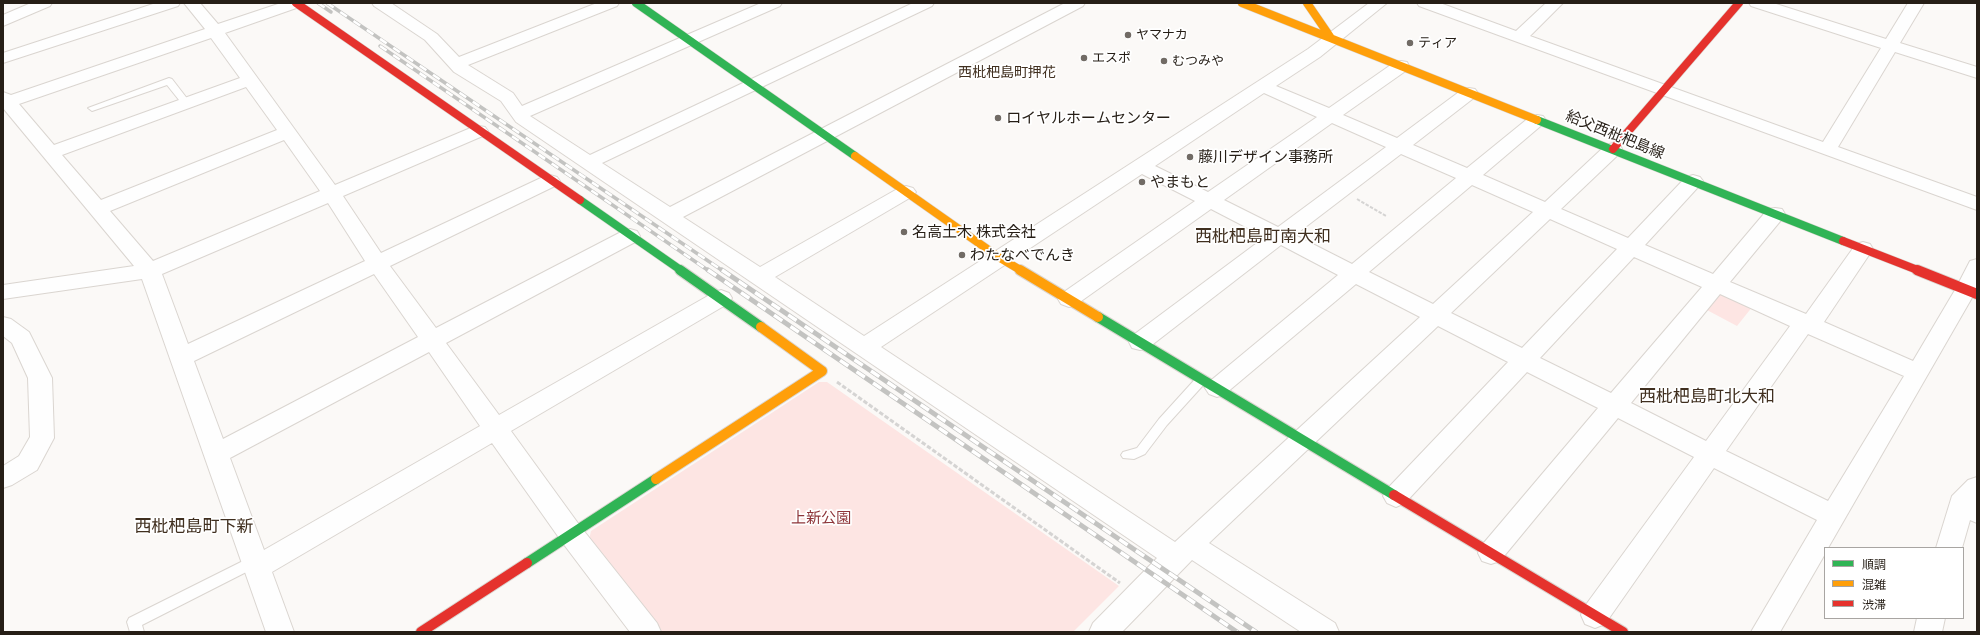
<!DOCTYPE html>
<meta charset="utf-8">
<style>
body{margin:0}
#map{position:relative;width:1980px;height:635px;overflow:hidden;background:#fbf9f7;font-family:Mulish,"Noto Sans JP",sans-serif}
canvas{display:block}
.frame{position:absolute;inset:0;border:4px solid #261e16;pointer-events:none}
.legend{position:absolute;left:1824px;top:547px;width:140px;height:72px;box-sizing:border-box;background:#fff;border:1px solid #a8a5a2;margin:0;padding:5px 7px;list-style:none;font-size:12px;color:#261e16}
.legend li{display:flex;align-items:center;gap:8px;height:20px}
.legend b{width:20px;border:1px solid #a8a5a2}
</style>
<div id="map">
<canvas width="1980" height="635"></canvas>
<div class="frame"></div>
<ul class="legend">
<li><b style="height:5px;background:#30b455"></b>順調</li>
<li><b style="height:5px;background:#ff9f0a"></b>混雑</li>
<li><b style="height:5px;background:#e5322d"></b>渋滞</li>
</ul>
</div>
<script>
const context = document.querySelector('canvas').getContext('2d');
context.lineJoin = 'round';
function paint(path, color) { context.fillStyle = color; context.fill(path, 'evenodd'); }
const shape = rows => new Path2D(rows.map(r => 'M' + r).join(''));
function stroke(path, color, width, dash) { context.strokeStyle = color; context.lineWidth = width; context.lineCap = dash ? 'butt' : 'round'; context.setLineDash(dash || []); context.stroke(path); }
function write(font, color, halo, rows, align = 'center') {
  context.font = font + ' Mulish,"Noto Sans JP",sans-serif'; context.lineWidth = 3.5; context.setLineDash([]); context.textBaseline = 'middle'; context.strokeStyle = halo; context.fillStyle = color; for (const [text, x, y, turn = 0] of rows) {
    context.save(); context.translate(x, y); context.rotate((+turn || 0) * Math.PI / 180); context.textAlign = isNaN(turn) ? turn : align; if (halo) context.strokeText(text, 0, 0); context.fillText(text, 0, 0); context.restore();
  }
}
paint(shape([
 [1725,293,1753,306,1737,326,1705,309,1717,295],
 [819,382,827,382,1119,586,1073,632,659,632,588,544,591,531]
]), '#fde5e3');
const lane = shape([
 [169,78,172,79,189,101,189,105,183,105,167,85,95,110,92,111,88,108,169,78],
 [1202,375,1206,376,1208,379,1206,382,1167,425,1145,454,1134,459,1123,458,1121,455,1123,452,1137,448,1159,419,1198,376,1202,375],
 [255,555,260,557,262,561,260,565,142,625,144,632,130,632,127,622,129,618,255,555]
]);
const street = shape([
 [31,3,52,3,50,6,3,26,3,15,31,3],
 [156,3,180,3,178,6,3,63,3,53,156,3],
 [184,3,200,3,218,24,281,3,304,3,302,6,225,33,335,185,473,127,479,126,485,127,488,131,485,135,343,196,381,253,543,177,550,175,557,177,560,181,557,185,390,266,436,328,623,231,630,229,637,231,640,236,637,241,446,343,499,415,713,293,721,290,729,293,732,298,729,303,511,431,580,526,657,623,661,632,630,632,562,542,492,443,272,572,294,632,266,632,142,279,3,299,3,285,134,266,3,108,3,92,11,95,205,29,184,3],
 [211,38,240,78,54,145,19,104,211,38],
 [246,87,277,130,101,200,62,155,246,87],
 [284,140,320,191,153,261,110,211,284,140],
 [328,203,365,261,188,344,162,274,328,203],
 [374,274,418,337,223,439,194,361,374,274],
 [429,352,480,426,264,550,230,458,429,352],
 [372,3,391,3,437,34,459,57,597,3,619,3,617,6,468,65,513,93,522,106,761,3,782,3,780,6,530,116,590,155,913,3,934,3,932,6,602,163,670,207,1065,3,1085,3,1083,6,683,217,760,267,899,188,906,186,913,188,916,192,913,196,775,277,864,336,1308,49,1369,3,1387,3,1320,57,1276,86,1329,108,1395,62,1401,61,1407,62,1409,66,1407,70,1343,115,1397,138,1463,89,1469,88,1475,89,1478,93,1475,97,1413,145,1467,168,1531,116,1537,115,1543,116,1546,120,1543,124,1483,175,1545,202,1606,145,1613,143,1620,145,1622,149,1620,153,1561,209,1628,238,1686,177,1693,175,1700,177,1703,181,1700,185,1645,245,1713,274,1768,209,1775,208,1782,209,1785,214,1782,219,1730,282,1806,314,1856,244,1863,242,1870,244,1873,249,1824,322,1913,361,1955,290,1970,261,1977,259,1977,289,1828,548,1825,548,1825,554,1780,632,1751,632,1817,520,1714,468,1605,624,1595,628,1585,624,1581,615,1585,606,1694,457,1618,418,1500,561,1491,564,1482,561,1478,553,1482,545,1598,408,1527,372,1405,503,1396,507,1387,503,1383,496,1387,489,1508,362,1438,326,1209,543,1335,623,1339,632,1301,632,1192,560,1122,632,1089,632,1093,623,1157,558,516,122,501,101,454,72,425,40,374,6,372,3],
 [1264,93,1317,117,1208,192,1155,166,1264,93],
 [1332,123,1386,147,1278,227,1224,200,1332,123],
 [1401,154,1456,178,1352,264,1295,235,1401,154],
 [1142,174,1195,201,1061,294,1058,299,1061,304,1069,307,1077,304,1211,209,1265,237,1132,336,1129,342,1132,348,1140,350,1148,348,1281,245,1338,275,1209,382,1205,388,1209,394,1217,397,1225,394,1356,284,1420,317,1175,542,881,347,1142,174],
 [1472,185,1533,212,1433,304,1369,272,1472,185],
 [1550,219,1617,249,1522,348,1451,313,1550,219],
 [1634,257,1702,287,1611,393,1540,358,1634,257],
 [1720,294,1790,326,1706,441,1631,403,1720,294],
 [1808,334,1904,376,1828,501,1726,451,1808,334],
 [1417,3,1440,3,1516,31,1546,3,1563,3,1530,36,1823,142,1881,48,1751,6,1749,3,1773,3,1886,39,1908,3,1924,3,1900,43,1977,67,1977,78,1895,52,1838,147,1977,197,1977,210,1419,6,1417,3],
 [3,317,11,319,29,332,52,378,54,438,37,470,12,485,3,488,3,466,19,456,30,437,28,378,12,343,3,336,3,317],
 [1977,477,1977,523,1970,520,1962,548,1936,548,1952,496,1968,480,1977,477],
 [1917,618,1945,618,1942,632,1914,632,1917,618]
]);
const fastFar1 = shape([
 [636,3,855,156],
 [1537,120,1843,241],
 [580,200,682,271]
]);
const fast = shape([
 [680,270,761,327],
 [1098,317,1394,495],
 [527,563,656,479]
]);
const slowFar1 = shape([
 [1242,3,1537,120],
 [1307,3,1331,38],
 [855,156,1000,258,1022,271]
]);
const slow = shape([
 [1020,270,1098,317],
 [656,479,822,371,761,327]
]);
const jamFar1 = shape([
 [296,3,580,200],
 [1613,149,1739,3],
 [1843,241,1920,271]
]);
const jam = shape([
 [1917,270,1977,294],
 [1394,495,1623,632],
 [421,632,527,563]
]);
stroke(lane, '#dad5d0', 2);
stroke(street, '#dad5d0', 2);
stroke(fastFar1, '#dad5d0', 9);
stroke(fast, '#dad5d0', 12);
stroke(slowFar1, '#dad5d0', 9);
stroke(slow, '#dad5d0', 12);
stroke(jamFar1, '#dad5d0', 9);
stroke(jam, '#dad5d0', 12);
stroke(shape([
 [1357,199,1386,216]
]), '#d5d4d3', 2, [3.5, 1.5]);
stroke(shape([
 [837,382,1120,583]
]), '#d5d4d3', 3, [4.5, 2]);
paint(lane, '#fefefe');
paint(street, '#fefefe');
stroke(fastFar1, '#30b455', 8);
stroke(fast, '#30b455', 10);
stroke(slowFar1, '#ff9f0a', 8);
stroke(slow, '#ff9f0a', 10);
stroke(jamFar1, '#e5322d', 8);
stroke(jam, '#e5322d', 10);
const railFar1 = shape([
 [318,3,331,12],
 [327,3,723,271],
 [380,46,709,271]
]);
const rail = shape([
 [708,270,1237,632],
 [722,270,1256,632]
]);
stroke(railFar1, '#c3c3c1', 3.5);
stroke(rail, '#c3c3c1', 5);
stroke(railFar1, '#fff', 2.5, [8]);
stroke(rail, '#fff', 3.5, [10]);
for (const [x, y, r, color] of [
 [1128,35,4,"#716b65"],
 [1410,43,4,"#716b65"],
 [1084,58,4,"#716b65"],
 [1164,61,4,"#716b65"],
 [998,118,4,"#716b65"],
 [1190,157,4,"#716b65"],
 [1142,182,4,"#716b65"],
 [904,232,4,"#716b65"],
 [962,255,4,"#716b65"]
]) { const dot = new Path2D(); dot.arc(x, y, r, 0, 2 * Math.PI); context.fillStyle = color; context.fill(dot); stroke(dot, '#fff', 1.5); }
write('13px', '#261e16', '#fff', [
 ["ヤマナカ",1136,35],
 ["ティア",1418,43],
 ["エスポ",1092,58],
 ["むつみや",1172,61]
], 'left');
write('14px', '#402f1f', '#fff', [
 ["西枇杷島町押花",1007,73]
]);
write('15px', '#261e16', '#fff', [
 ["ロイヤルホームセンター",1006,118],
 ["藤川デザイン事務所",1198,157],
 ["やまもと",1150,182],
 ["名高土木 株式会社",912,232],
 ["わたなべでんき",970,255]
], 'left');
write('15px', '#261e16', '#fff', [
 ["給父西枇杷島線",1615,135,22]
]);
write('15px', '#8e363a', '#fff', [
 ["上新公園",821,518]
]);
write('17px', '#402f1f', '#fff', [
 ["西枇杷島町南大和",1263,237],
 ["西枇杷島町北大和",1707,397],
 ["西枇杷島町下新",194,527]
]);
</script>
